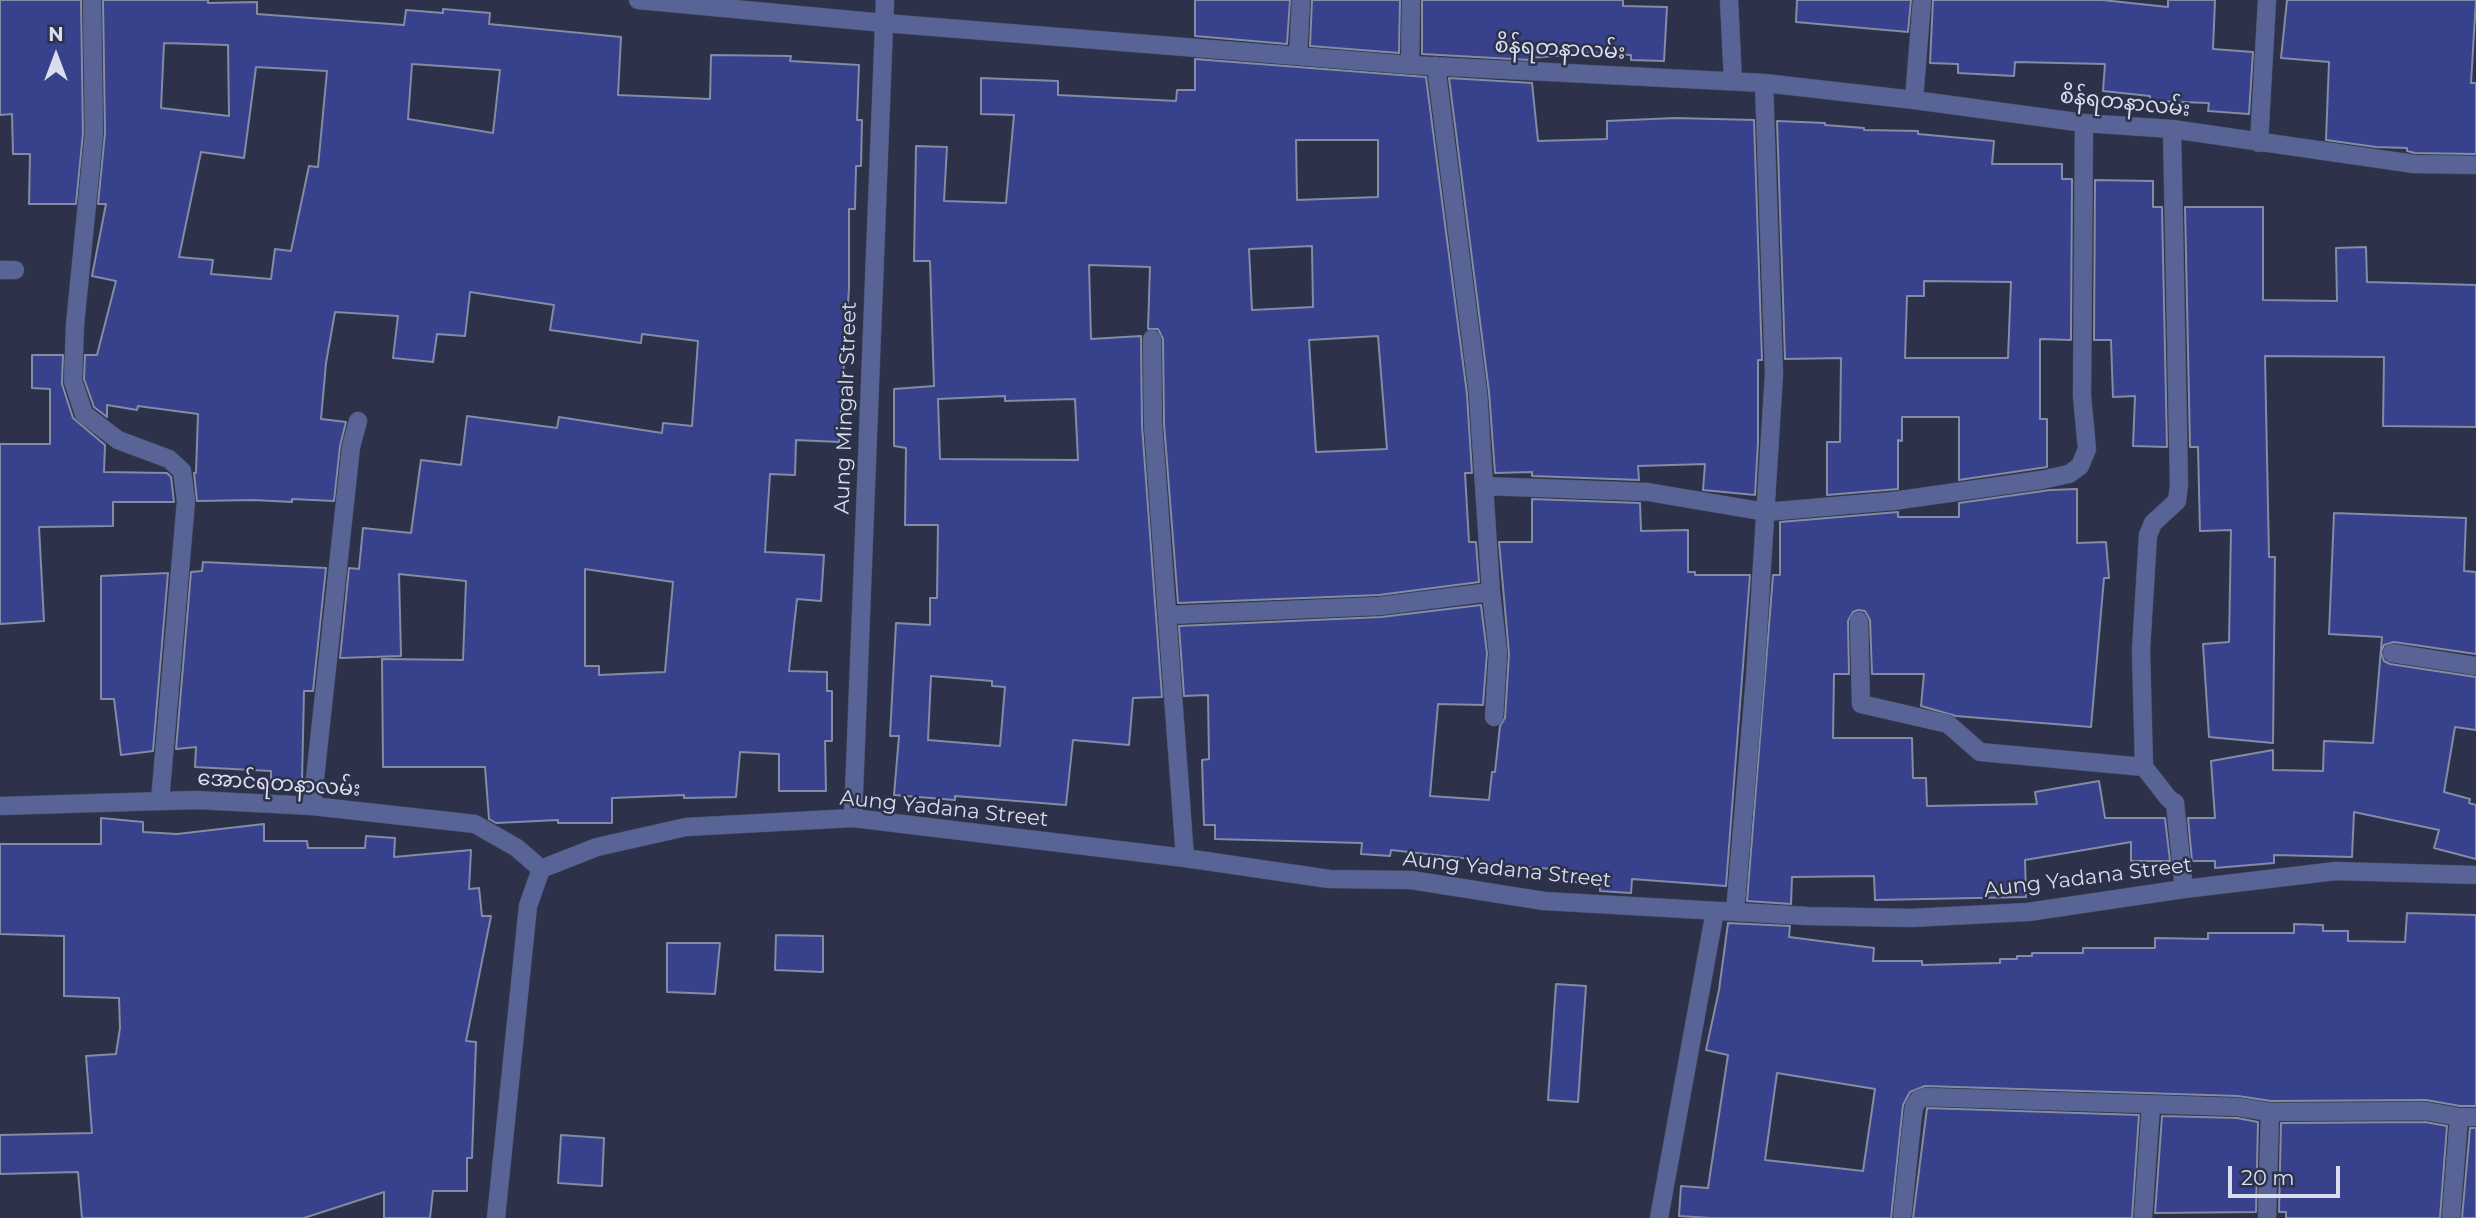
<!DOCTYPE html>
<meta charset="utf-8">
<style>
body{margin:0}
#map{position:relative;width:2476px;height:1218px;overflow:hidden;background:#2d324a;font-family:Montserrat,sans-serif}
canvas{display:block}
.north{position:absolute;left:21px;top:21px;width:70px;height:70px;-webkit-text-stroke:5px #2d324a;paint-order:stroke;rotate:0deg;font-size:19px;font-weight:700;line-height:28px;text-align:center;color:#d9deed}
.north::after{content:'';display:block;margin:auto;width:24px;height:32px;background:#d9deed;clip-path:polygon(50% 0,100% 100%,50% 72%,0 100%)}
.scale{position:absolute;left:2228px;top:1166px;width:112px;height:32px;box-sizing:border-box;border:4px solid #d9deed;border-top:0;padding-left:9px;font-size:21px;line-height:24px;white-space:nowrap;color:#d9deed;-webkit-text-stroke:5px #2d324a;paint-order:stroke}
</style>
<div id="map">
<canvas width="2476" height="1218"></canvas>
<div class="north">N</div>
<div class="scale">20 m</div>
</div>
<script>
const context = document.querySelector('canvas').getContext('2d');
context.lineJoin = 'round';
function paint(path, color) { context.fillStyle = color; context.fill(path, 'evenodd'); }
const shape = rows => new Path2D(rows.map(r => 'M' + r).join(''));
function stroke(path, color, width, dash) { context.strokeStyle = color; context.lineWidth = width; context.lineCap = dash ? 'butt' : 'round'; context.setLineDash(dash || []); context.stroke(path); }
function write(font, color, halo, rows, align = 'center') {
  context.font = font + ' Montserrat,"Noto Sans Myanmar",sans-serif'; context.lineWidth = 5; context.setLineDash([]); context.textBaseline = 'middle'; context.strokeStyle = halo; context.fillStyle = color; for (const [text, x, y, turn = 0] of rows) {
    context.save(); context.translate(x, y); context.rotate((+turn || 0) * Math.PI / 180); context.textAlign = isNaN(turn) ? turn : align; if (halo) context.strokeText(text, 0, 0); context.fillText(text, 0, 0); context.restore();
  }
}
const building = shape([
 [0,0,81,0,83,133,76,204,29,204,30,154,13,154,12,114,0,115,0,0],
 [103,0,208,0,208,3,257,2,257,14,404,25,406,10,443,13,443,9,490,13,489,24,621,37,618,95,710,99,711,55,791,56,790,61,859,65,857,120,862,120,861,166,856,166,855,209,849,209,849,288,839,442,796,440,795,475,770,474,765,552,824,555,821,601,797,599,789,671,827,672,827,691,832,691,832,741,825,741,826,791,779,791,779,754,740,752,736,797,684,798,684,795,612,798,612,823,558,823,558,820,496,823,489,819,485,767,383,767,382,659,463,660,466,581,399,574,401,656,340,658,349,568,359,569,363,528,411,533,421,460,461,465,467,416,557,428,559,417,662,433,663,423,692,426,698,341,642,334,641,343,550,330,554,305,470,292,465,336,437,334,433,362,393,358,398,316,335,312,326,363,321,419,346,422,340,446,334,501,292,499,292,502,254,500,197,501,194,473,196,473,198,414,138,406,137,410,107,405,107,417,94,407,84,379,85,355,97,355,116,281,92,276,106,204,98,204,105,133,103,0],
 [164,43,228,45,229,116,161,108,164,43],
 [412,64,500,70,493,133,408,119,412,64],
 [256,67,327,71,318,167,309,166,291,251,275,249,271,279,211,274,213,260,179,257,201,152,244,158,256,67],
 [585,569,673,582,665,672,599,675,599,666,585,666,585,569],
 [1195,0,1290,0,1287,44,1195,36,1195,0],
 [1312,0,1400,0,1399,53,1310,46,1312,0],
 [1422,0,1623,0,1623,6,1667,7,1664,61,1631,60,1631,55,1591,53,1530,58,1530,60,1422,54,1422,0],
 [1797,0,1911,0,1908,32,1796,22,1797,0],
 [1933,0,2102,0,2168,7,2168,0,2215,0,2213,49,2253,52,2249,114,2208,111,2209,103,2150,101,2150,96,2103,91,2105,64,2015,62,2014,76,1958,73,1958,64,1930,63,1933,0],
 [2287,0,2476,0,2471,83,2476,83,2476,154,2415,153,2407,151,2407,148,2376,147,2326,140,2329,62,2281,58,2287,0],
 [1195,59,1426,77,1467,394,1472,473,1465,473,1469,542,1476,542,1479,582,1379,595,1178,603,1164,424,1163,339,1158,329,1148,329,1150,267,1089,265,1091,339,1141,336,1142,425,1162,697,1133,698,1129,745,1073,740,1066,805,955,796,955,800,894,795,899,736,890,736,896,623,930,625,930,598,937,598,938,525,905,525,906,448,894,446,894,389,934,386,930,261,914,261,916,146,947,147,944,201,1006,203,1014,115,981,114,981,78,1058,81,1058,95,1176,101,1177,90,1195,90,1195,59],
 [1296,140,1378,140,1378,197,1297,200,1296,140],
 [1312,246,1313,307,1252,310,1249,249,1312,246],
 [1378,336,1387,449,1316,452,1309,340,1378,336],
 [1005,396,1005,401,1075,399,1078,460,940,459,938,399,1005,396],
 [931,676,992,681,992,686,1005,687,1000,746,928,740,931,676],
 [1449,78,1532,83,1538,141,1607,139,1607,121,1675,118,1754,120,1762,360,1758,360,1758,443,1755,495,1703,490,1705,464,1638,466,1639,480,1532,476,1532,472,1495,473,1489,392,1449,78],
 [1777,121,1825,123,1825,125,1864,128,1864,130,1918,131,1918,134,1994,141,1992,164,2062,164,2062,179,2072,179,2071,340,2040,339,2040,419,2047,419,2047,467,1959,480,1959,417,1902,417,1902,441,1898,440,1898,489,1827,495,1827,442,1840,442,1841,358,1785,359,1777,121],
 [1924,281,2011,282,2008,358,1905,358,1907,296,1924,296,1924,281],
 [2095,180,2153,181,2153,207,2162,207,2167,447,2133,446,2135,396,2113,397,2111,340,2094,340,2095,180],
 [2185,207,2263,207,2263,300,2337,301,2336,248,2366,247,2367,282,2476,285,2476,427,2383,426,2384,357,2265,356,2269,557,2275,557,2273,743,2209,737,2203,644,2229,642,2231,530,2200,531,2198,447,2190,447,2185,207],
 [32,355,63,355,62,384,73,418,105,445,104,472,167,473,171,477,174,502,113,502,113,526,39,527,44,621,0,624,0,444,50,444,50,389,32,388,32,355],
 [2077,489,2077,543,2106,542,2109,578,2104,578,2091,727,1956,716,1921,706,1924,674,1872,674,1870,620,1865,611,1858,610,1853,612,1848,621,1849,674,1834,674,1833,738,1912,738,1913,778,1926,778,1927,806,2037,804,2035,792,2099,781,2105,818,2165,818,2170,861,2131,861,2131,842,2025,860,2026,897,1875,900,1874,876,1792,877,1791,904,1747,901,1773,575,1780,575,1780,522,1898,512,1898,517,1959,517,1959,503,2050,490,2077,489],
 [1532,499,1640,503,1641,531,1688,530,1688,572,1695,572,1695,575,1750,575,1726,886,1632,879,1631,893,1600,891,1600,884,1551,880,1553,869,1471,863,1471,859,1391,850,1390,856,1361,854,1362,843,1215,839,1215,825,1204,825,1202,760,1209,759,1208,695,1184,696,1179,626,1381,617,1481,605,1487,653,1483,705,1438,704,1430,796,1489,800,1492,772,1495,772,1500,726,1505,718,1509,654,1499,542,1532,542,1532,499],
 [2334,513,2466,518,2464,571,2476,572,2476,654,2394,642,2384,645,2381,652,2384,661,2390,664,2476,677,2476,730,2455,727,2444,792,2470,799,2469,803,2476,805,2476,859,2434,848,2439,830,2354,812,2352,857,2274,855,2274,863,2215,868,2215,861,2192,861,2188,818,2215,818,2211,761,2273,750,2273,770,2323,771,2324,741,2373,743,2382,637,2329,634,2334,513],
 [203,562,326,568,313,691,304,691,302,782,271,781,271,771,195,767,196,747,176,749,191,572,202,571,203,562],
 [168,573,153,751,121,755,114,699,101,699,101,576,168,573],
 [101,818,143,822,143,832,177,834,264,824,264,841,307,841,308,848,365,848,366,836,395,838,394,857,471,850,469,889,479,888,482,916,491,916,466,1041,476,1042,472,1158,467,1158,467,1191,433,1191,430,1218,384,1218,384,1192,304,1218,82,1218,78,1172,0,1174,0,1135,92,1133,86,1056,116,1054,120,1028,119,998,64,996,64,936,0,934,0,844,101,844,101,818],
 [2407,913,2476,915,2476,1106,2460,1106,2426,1100,2271,1101,2238,1096,1925,1086,1910,1092,1903,1105,1891,1218,1710,1218,1679,1216,1681,1186,1708,1188,1728,1055,1706,1050,1719,990,1728,923,1790,926,1789,937,1874,948,1873,961,1922,961,1922,965,2000,963,2000,959,2017,959,2017,956,2032,956,2032,953,2083,953,2083,948,2155,948,2155,938,2208,939,2208,933,2294,933,2294,924,2323,925,2323,931,2348,931,2348,941,2405,942,2407,913],
 [1777,1073,1875,1089,1863,1171,1765,1160,1777,1073],
 [776,935,823,936,823,972,775,970,776,935],
 [667,943,720,943,715,994,667,992,667,943],
 [1556,984,1586,986,1578,1102,1548,1100,1556,984],
 [1927,1108,2139,1115,2132,1218,1913,1218,1927,1108],
 [2162,1116,2237,1118,2258,1122,2256,1212,2155,1213,2162,1116],
 [2425,1122,2447,1126,2440,1218,2286,1218,2286,1212,2279,1212,2281,1123,2425,1122],
 [2470,1128,2476,1128,2476,1218,2462,1218,2470,1128],
 [561,1135,604,1138,602,1186,558,1183,561,1135]
]);
paint(building, '#37418c');
stroke(building, '#838ba6', 2);
const service = shape([
 [0,270,15,270]
]);
const minor = shape([
 [92,0,94,133,75,325,73,381,84,414,118,440,169,459,182,471,186,501,160,801],
 [638,0,884,23,1410,65,1764,83,1914,100,2084,123,2172,129,2414,164,2476,165],
 [1729,0,1733,81],
 [1298,56,1301,0],
 [1410,65,1411,0],
 [1436,66,1478,393,1491,592,1498,653,1494,717],
 [1914,100,1922,0],
 [2172,129,2179,485,2177,501,2153,523,2148,535,2141,650,2144,767,2169,799,2175,803,2184,889],
 [2259,143,2267,0],
 [1152,339,1153,424,1185,858],
 [1485,486,1648,492,1766,512,1893,501,2041,480,2069,474,2080,466,2087,449,2082,396,2084,123],
 [1168,615,1380,606,1491,592],
 [1859,621,1861,704,1948,724,1980,752,2144,767],
 [2392,653,2476,666],
 [0,806,196,800,312,806,475,824,517,848,541,869],
 [312,806,351,447,358,421],
 [853,818,885,0],
 [541,869,597,847,686,827,853,818,1185,858,1329,879,1411,880,1544,901,1807,916,1911,918,2028,912,2184,889,2336,871,2476,875],
 [1735,912,1755,678,1774,373,1764,83],
 [496,1218,528,906,541,869],
 [1659,1218,1715,911],
 [1902,1218,1912,1122,1914,1107,1919,1099,1925,1097,2238,1107,2270,1112,2426,1111,2459,1117,2476,1117],
 [2143,1218,2151,1105],
 [2267,1218,2270,1112],
 [2451,1218,2459,1117]
]);
stroke(service, '#494e64', 19);
stroke(minor, '#494e64', 19);
stroke(service, '#586396', 18);
stroke(minor, '#586396', 18);
write('21px', '#d9deed', '#2d324a', [
 ["စိန်ရတနာလမ်း",1560,49,3],
 ["စိန်ရတနာလမ်း",2125,103,6],
 ["Aung Mingalr Street",846,408,-88],
 ["အောင်ရတနာလမ်း",279,784,4],
 ["Aung Yadana Street",944,809,6],
 ["Aung Yadana Street",1507,870,6],
 ["Aung Yadana Street",2088,878,-7]
]);
</script>
